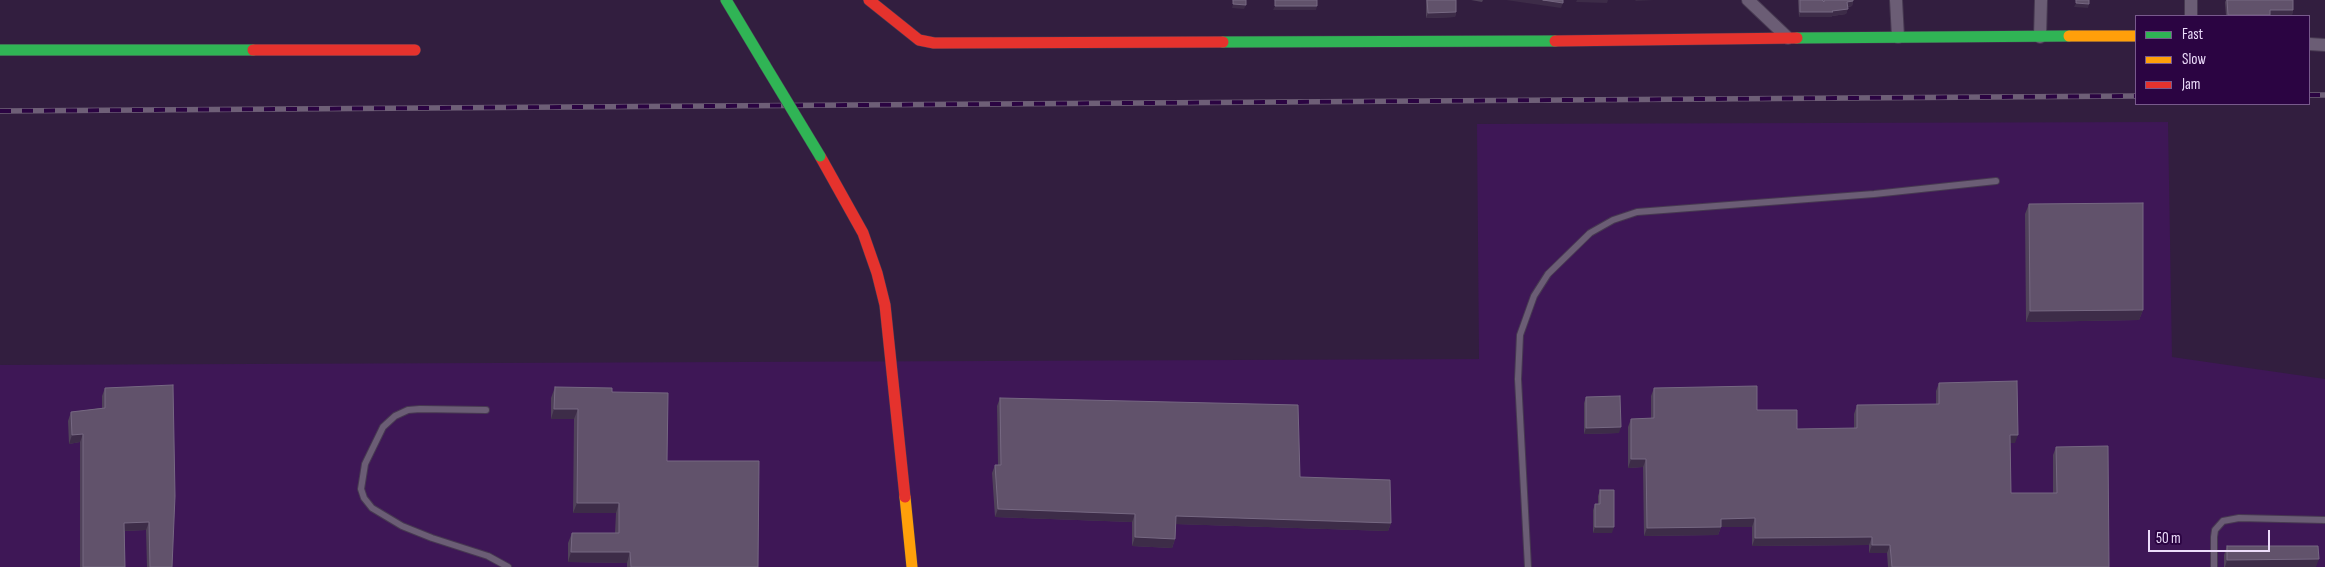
<!DOCTYPE html>
<style>
body{margin:0}
#map{position:relative;width:2325px;height:567px;overflow:hidden;background:#321e3f;font-family:"Sofia Sans Condensed",sans-serif}
canvas{display:block}
.legend{position:absolute;left:2135px;top:15px;width:175px;height:90px;box-sizing:border-box;background:#2b0442;border:1px solid #785a8c;margin:0;padding:6px 9px;list-style:none;font-size:15px;color:#ecdcfa}
.legend li{display:flex;align-items:center;gap:10px;height:25px}
.legend b{width:25px;border:1px solid #785a8c}
.scale{position:absolute;left:2148px;top:530px;width:122px;height:22px;box-sizing:border-box;border:2px solid #ecdcfa;border-top:0;padding-left:6px;font-size:15px;line-height:18px;white-space:nowrap;color:#ecdcfa;-webkit-text-stroke:4px #2b0442;paint-order:stroke}
</style>
<div id="map">
<canvas width="2325" height="567"></canvas>
<ul class="legend">
<li><b style="height:6px;background:#30b455"></b>Fast</li>
<li><b style="height:6px;background:#ff9f0a"></b>Slow</li>
<li><b style="height:6px;background:#e5322d"></b>Jam</li>
</ul>
<div class="scale">50 m</div>
</div>
<script>
const context = document.querySelector('canvas').getContext('2d');
context.lineJoin = 'round';
function paint(path, color) { context.fillStyle = color; context.fill(path, 'evenodd'); }
const shape = rows => new Path2D(rows.map(r => 'M' + r).join(''));
function stroke(path, color, width, dash) { context.strokeStyle = color; context.lineWidth = width; context.lineCap = dash ? 'butt' : 'round'; context.setLineDash(dash || []); context.stroke(path); }
paint(shape([
 [2168,122,2172,357,2325,379,2325,567,0,567,0,365,1479,359,1477,124]
]), '#3e1756');
const lane = shape([
 [486,410,420,409,408,410,395,416,383,427,365,464,361,489,364,498,372,508,402,526,432,538,488,556,508,567],
 [1528,567,1518,379,1520,335,1534,296,1548,274,1590,233,1613,220,1637,212,1874,194,1996,181],
 [2214,567,2214,537,2215,530,2223,521,2239,518,2325,520]
]);
const street = shape([
 [1748,0,1788,38],
 [1896,0,1898,37],
 [2191,0,2191,16],
 [2040,37,2041,0],
 [2309,44,2325,45]
]);
const fast = shape([
 [726,0,765,65],
 [1797,38,2069,36],
 [1223,42,1555,41],
 [0,50,253,50]
]);
const slow = shape([
 [2069,36,2136,36],
 [905,497,912,567]
]);
const jam = shape([
 [869,0,919,40,934,43,1223,42],
 [1555,41,1797,38],
 [253,50,415,50],
 [820,156,863,233,877,273,885,305,905,497]
]);
stroke(lane, '#473951', 8);
stroke(street, '#473951', 14);
stroke(fast, '#473951', 12);
stroke(slow, '#473951', 12);
stroke(jam, '#473951', 12);
stroke(lane, '#6b5d75', 6);
stroke(street, '#6b5d75', 12);
stroke(fast, '#30b455', 11);
stroke(slow, '#ff9f0a', 11);
stroke(jam, '#e5322d', 11);
const rail = shape([
 [2309,95,2325,95],
 [0,111,2136,96]
]);
stroke(rail, '#6e5f77', 5.5);
stroke(rail, '#2b0442', 4, [11]);
const fastBridge = shape([
 [765,65,820,156]
]);
stroke(fastBridge, '#473951', 12, []);
stroke(fastBridge, '#30b455', 11);
paint(shape([
 [1426,0,1456,12,1455,17,1426,18],
 [1471,0,1483,0,1482,2],
 [1798,0,1853,0,1853,1,1852,6,1848,7,1846,14,1832,16,1832,17,1799,17],
 [2226,0,2293,0,2293,10,2292,15,2270,15,2270,16,2226,16,2225,2],
 [2029,204,2143,310,2139,320,2026,322,2025,214],
 [1939,383,2015,443,2010,443,2011,493,2053,493,2053,455,2056,447,2109,567,1888,567,1887,553,1869,553,1869,545,1752,546,1752,527,1721,527,1718,535,1644,536,1643,467,1628,468,1628,427,1631,419,1651,418,1651,396,1654,388,1757,410,1797,429,1854,429,1854,414,1857,405,1936,405,1936,391],
 [555,387,612,392,667,461,758,567,627,567,627,563,568,562,568,543,572,533,615,533,616,513,573,513,574,419,551,419,551,398],
 [105,388,172,567,147,567,146,530,125,531,125,567,80,567,80,442,69,444,68,421,71,412,102,408,102,396],
 [1586,397,1619,433,1584,434,1584,403],
 [1000,398,1300,477,1391,523,1388,531,1176,524,1175,539,1172,548,1132,546,1132,522,995,517,992,473,995,465,998,465,997,406],
 [1600,490,1612,533,1593,533,1593,510,1595,504,1598,504,1598,496],
 [2227,546,2316,567,2224,567,2224,555]
]), '#50425a');
paint(shape([
 [1506,0,1543,0,1563,3,1561,8],
 [1577,0,1608,0,1607,3,1576,2],
 [1636,0,1654,0,1635,1],
 [1853,1,1852,6,1845,7,1847,2],
 [2076,3,2089,4,2088,8,2074,7],
 [1233,4,1246,5,1244,9,1232,8],
 [1275,6,1317,6,1316,10,1273,10],
 [1848,9,1846,14,1832,16,1832,17,1799,17,1800,12,1832,11],
 [2270,10,2293,10,2292,15,2268,15],
 [1456,12,1455,17,1426,18,1428,13],
 [2228,15,2270,15,2270,16,2227,16],
 [2143,310,2139,320,2026,322,2030,311],
 [554,409,578,409,574,419,551,419],
 [1621,427,1619,433,1584,434,1586,428],
 [83,434,80,442,69,444,72,435],
 [2010,435,2018,435,2015,443,2007,443],
 [1631,459,1646,459,1643,467,1628,468],
 [577,503,619,503,616,513,573,513],
 [998,509,1135,514,1132,522,995,517],
 [1176,516,1391,523,1388,531,1173,524],
 [1755,518,1752,527,1721,527,1718,535,1644,536,1647,528,1721,519],
 [149,522,146,530,121,531,124,523],
 [1595,527,1614,527,1612,533,1593,533],
 [1135,537,1175,539,1172,548,1132,546],
 [1872,537,1869,545,1752,546,1755,538],
 [1872,545,1890,545,1887,553,1869,553],
 [571,552,630,552,627,563,568,562],
 [2319,559,2316,567,2225,567,2227,560]
]), '#3d2c48');
const building = shape([
 [1233,0,1246,0,1246,5,1233,4,1233,0],
 [1275,0,1317,0,1317,6,1275,6,1275,0],
 [1427,0,1456,0,1456,12,1428,13,1427,0],
 [1543,0,1563,0,1563,3,1543,0],
 [1800,0,1822,0,1824,2,1824,0,1853,0,1853,1,1847,2,1848,9,1832,11,1833,12,1800,12,1800,0],
 [2076,0,2089,0,2089,4,2076,3,2076,0],
 [2227,0,2293,0,2293,10,2270,10,2270,15,2228,15,2227,0],
 [2143,203,2143,310,2030,311,2029,204,2143,203],
 [2017,381,2018,435,2010,435,2011,493,2057,493,2056,447,2108,446,2109,567,1892,567,1890,545,1872,545,1872,537,1755,538,1755,518,1721,519,1721,527,1647,528,1646,459,1631,459,1631,419,1654,418,1654,388,1757,386,1757,410,1797,410,1797,429,1857,428,1857,405,1939,404,1939,383,2017,381],
 [173,385,175,496,172,567,150,567,149,522,124,523,125,567,83,567,83,434,72,435,71,412,105,408,105,388,173,385],
 [555,387,612,388,612,392,668,393,667,461,759,461,758,567,631,567,630,552,571,552,572,533,619,533,619,503,577,503,578,409,554,409,555,387],
 [1620,396,1621,427,1586,428,1586,397,1620,396],
 [1000,398,1298,405,1300,477,1390,480,1391,523,1176,516,1175,539,1135,537,1135,514,998,509,995,465,1001,465,1000,398],
 [1600,490,1614,490,1614,527,1595,527,1595,504,1600,504,1600,490],
 [2227,546,2318,546,2319,559,2227,560,2227,546]
]);
paint(building, '#61526b');
stroke(building, '#766882', 1);
</script>
